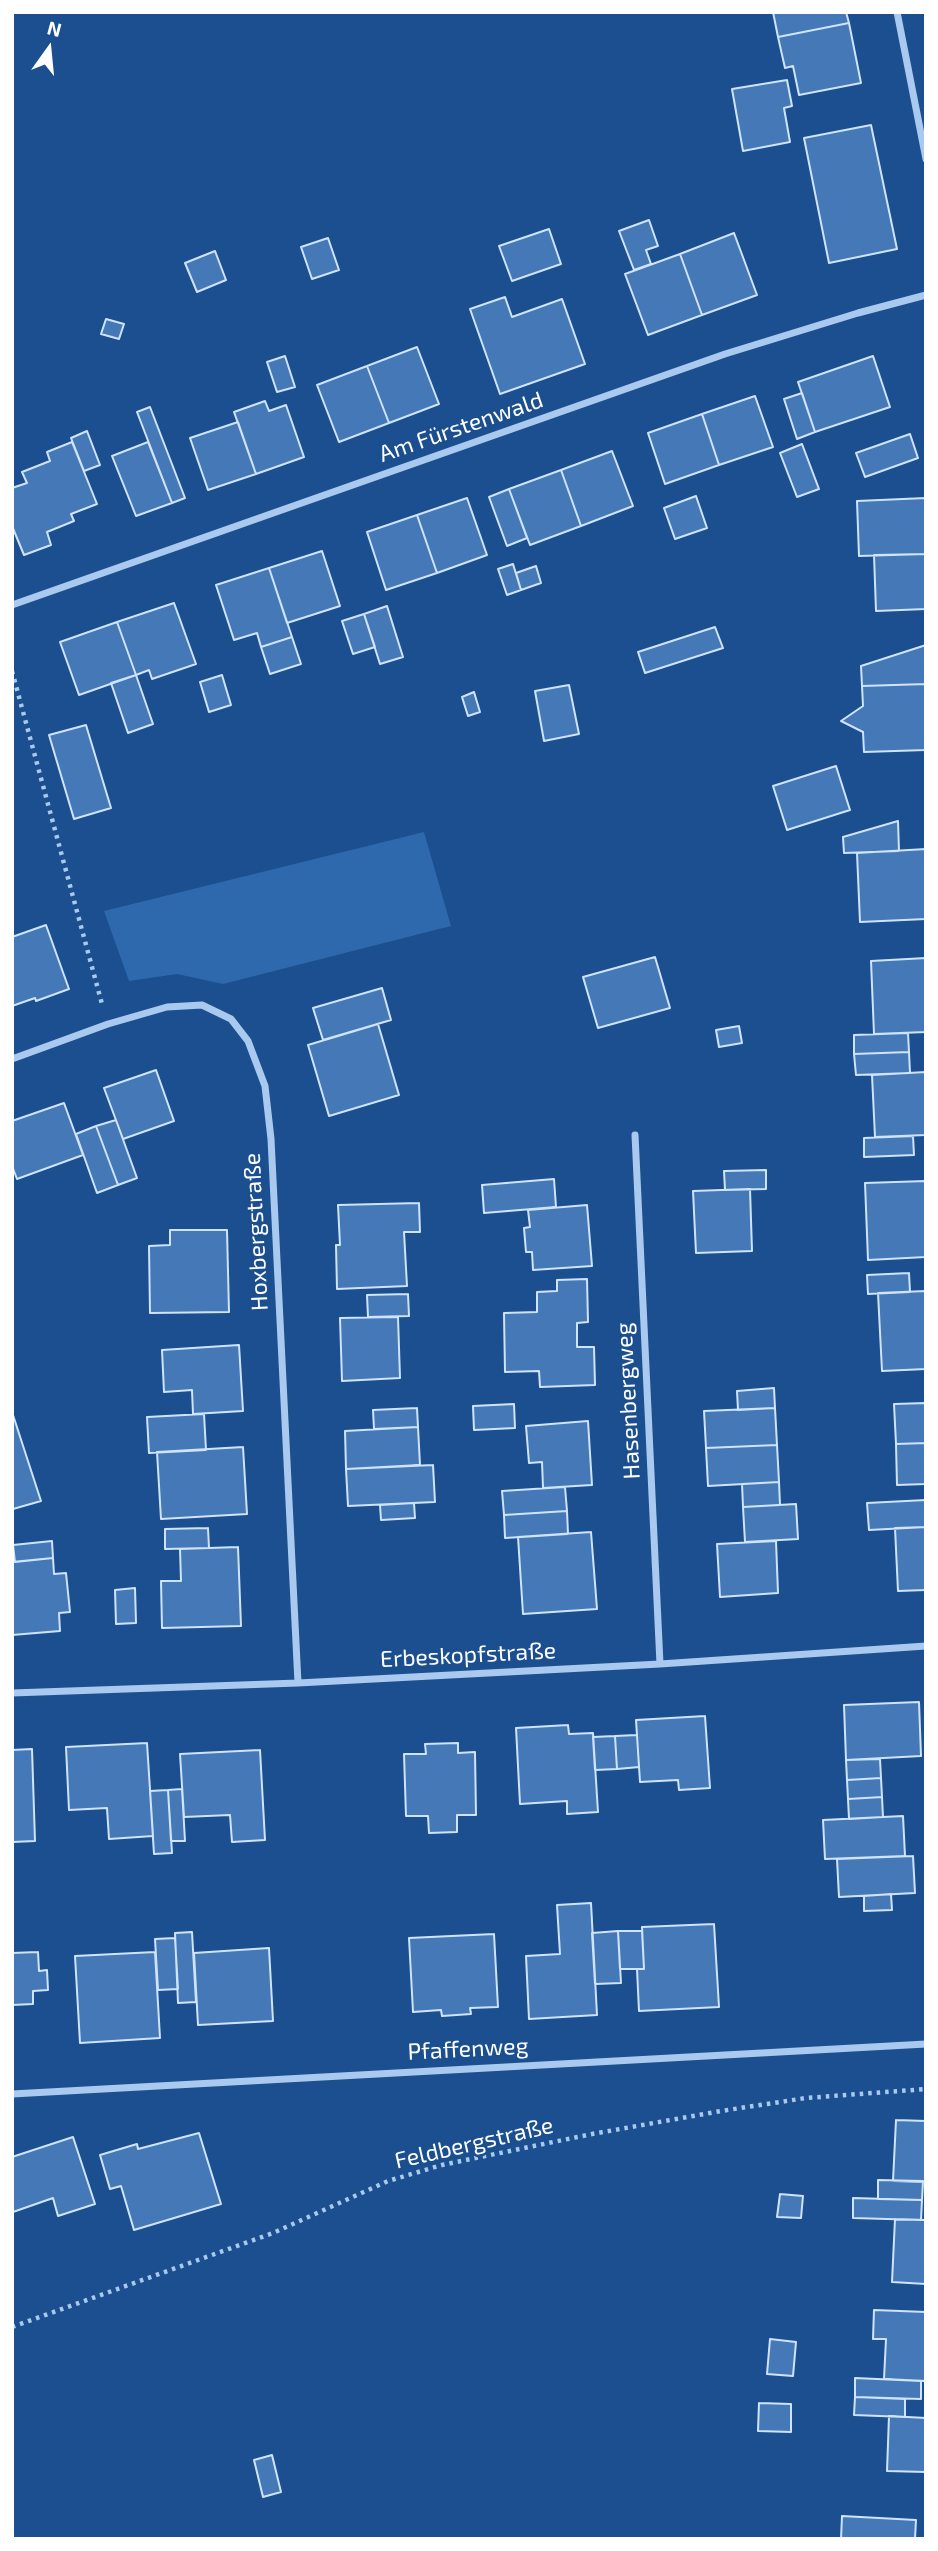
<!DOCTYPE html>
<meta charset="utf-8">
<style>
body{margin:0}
#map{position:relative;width:938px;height:2551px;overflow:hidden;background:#1b4f8f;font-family:"Exo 2",sans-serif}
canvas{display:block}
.frame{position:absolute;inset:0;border:14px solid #fff;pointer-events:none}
.north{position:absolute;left:14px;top:14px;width:70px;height:70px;-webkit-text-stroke:5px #1b4f8f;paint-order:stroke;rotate:15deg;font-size:19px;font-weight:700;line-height:28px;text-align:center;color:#fff}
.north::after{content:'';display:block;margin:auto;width:24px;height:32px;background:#fff;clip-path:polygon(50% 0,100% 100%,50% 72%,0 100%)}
</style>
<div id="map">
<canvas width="938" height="2551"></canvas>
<div class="frame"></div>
<div class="north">N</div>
</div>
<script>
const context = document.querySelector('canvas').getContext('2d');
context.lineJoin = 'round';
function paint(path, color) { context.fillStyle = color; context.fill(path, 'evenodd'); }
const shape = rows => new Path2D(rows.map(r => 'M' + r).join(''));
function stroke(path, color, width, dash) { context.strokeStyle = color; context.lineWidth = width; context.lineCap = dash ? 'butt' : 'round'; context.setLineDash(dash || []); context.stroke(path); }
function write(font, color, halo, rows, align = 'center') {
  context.font = font + ' "Exo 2",sans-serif'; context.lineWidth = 5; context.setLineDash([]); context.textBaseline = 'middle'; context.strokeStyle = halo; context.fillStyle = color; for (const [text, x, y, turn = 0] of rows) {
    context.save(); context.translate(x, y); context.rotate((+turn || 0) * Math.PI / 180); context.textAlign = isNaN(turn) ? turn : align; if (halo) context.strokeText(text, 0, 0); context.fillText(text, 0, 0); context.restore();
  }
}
paint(shape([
 [424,832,451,926,223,984,177,974,129,981,104,911]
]), '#2e69ad');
const building = shape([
 [773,12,846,12,849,23,778,37,773,12],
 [849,23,861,83,799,95,793,66,785,68,778,37,849,23],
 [787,80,792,106,784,108,790,142,743,151,732,89,787,80],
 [871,125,897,249,829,263,804,138,871,125],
 [649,220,658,246,646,250,651,264,634,270,619,231,649,220],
 [549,229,561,264,512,281,499,246,549,229],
 [734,233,757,295,702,315,680,254,734,233],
 [328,238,339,270,312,279,301,247,328,238],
 [215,251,226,280,197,292,185,263,215,251],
 [680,254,702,315,648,335,625,274,680,254],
 [505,297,512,317,562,299,585,364,500,394,470,309,505,297],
 [106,319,124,324,119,339,101,334,106,319],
 [417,347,439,404,389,423,367,366,417,347],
 [285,356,295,387,277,392,267,362,285,356],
 [873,356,890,407,815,432,798,382,873,356],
 [367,366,389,423,339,442,317,385,367,366],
 [802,393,815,432,797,439,784,399,802,393],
 [755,396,773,447,719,465,702,414,755,396],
 [265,401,269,411,286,405,304,457,256,474,234,412,265,401],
 [150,407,185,498,172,503,137,412,150,407],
 [702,414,719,465,665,484,648,433,702,414],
 [238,422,256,474,208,490,190,438,238,422],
 [87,431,100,465,84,471,71,438,87,431],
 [910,434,918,458,865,477,856,453,910,434],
 [72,442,97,504,71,514,74,521,47,532,51,545,24,555,12,526,12,488,27,483,22,472,50,461,47,452,72,442],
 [148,442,172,503,136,516,112,456,148,442],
 [802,444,819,489,797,497,780,453,802,444],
 [612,451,633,506,581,526,561,470,612,451],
 [561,470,581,526,530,545,509,489,561,470],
 [509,489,527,538,507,546,489,497,509,489],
 [696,496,707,528,675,539,664,508,696,496],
 [467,498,487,555,437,573,417,515,467,498],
 [926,498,926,554,859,556,857,501,926,498],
 [417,515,437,573,386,590,367,532,417,515],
 [322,551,340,606,287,623,269,568,322,551],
 [926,554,926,609,876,611,874,555,926,554],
 [513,564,521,590,507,595,498,569,513,564],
 [536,566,541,583,521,590,516,573,536,566],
 [269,568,292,637,261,647,257,633,234,640,216,585,269,568],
 [174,603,196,664,152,679,149,670,136,675,117,622,174,603],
 [387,606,403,657,380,664,364,614,387,606],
 [364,614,375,647,353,654,342,621,364,614],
 [117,622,136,675,79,695,60,642,117,622],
 [715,627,723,648,645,673,638,652,715,627],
 [292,637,301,664,270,674,261,647,292,637],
 [926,645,926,684,862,686,861,666,926,645],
 [136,675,153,724,128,733,111,683,136,675],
 [222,675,231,705,209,712,200,682,222,675],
 [926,684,926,750,864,752,863,732,841,721,863,706,862,686,926,684],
 [569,685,579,734,544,741,535,691,569,685],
 [474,692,480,712,468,716,462,697,474,692],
 [86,725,111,808,74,819,49,735,86,725],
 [836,766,850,810,787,830,773,786,836,766],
 [898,821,899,851,844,853,843,837,898,821],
 [926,849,926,919,860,922,857,853,926,849],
 [46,925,69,989,36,1001,35,998,12,1006,12,937,46,925],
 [655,957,670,1008,598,1028,583,977,655,957],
 [926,958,926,1032,874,1034,871,961,926,958],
 [382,988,391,1020,323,1040,313,1008,382,988],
 [378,1024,399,1095,329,1116,308,1045,378,1024],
 [739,1026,742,1043,719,1047,716,1030,739,1026],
 [908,1033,909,1052,854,1054,854,1035,908,1033],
 [909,1052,910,1073,856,1075,854,1054,909,1052],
 [156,1070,174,1121,123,1139,104,1088,156,1070],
 [926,1072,926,1135,875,1137,872,1075,926,1072],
 [64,1103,83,1155,17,1179,12,1166,12,1121,64,1103],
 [116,1120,137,1178,118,1185,96,1126,116,1120],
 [96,1126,118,1185,97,1193,76,1134,96,1126],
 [913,1136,914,1155,864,1157,864,1138,913,1136],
 [766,1170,766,1189,725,1190,724,1171,766,1170],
 [554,1179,556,1207,484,1213,482,1185,554,1179],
 [926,1181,926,1257,868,1260,865,1183,926,1181],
 [750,1189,752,1251,696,1253,693,1191,750,1189],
 [419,1203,420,1232,404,1232,407,1286,337,1289,336,1245,340,1245,338,1205,419,1203],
 [587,1205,592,1266,533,1270,532,1252,526,1252,524,1228,530,1227,528,1210,587,1205],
 [170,1230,227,1230,229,1312,150,1313,149,1246,170,1245,170,1230],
 [909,1273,910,1292,868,1294,867,1275,909,1273],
 [587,1279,588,1322,577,1323,577,1347,594,1347,595,1385,540,1387,539,1371,505,1372,504,1313,537,1312,537,1292,557,1291,557,1280,587,1279],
 [926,1291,926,1369,882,1371,878,1293,926,1291],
 [408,1294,409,1316,368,1317,367,1295,408,1294],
 [398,1317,400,1378,342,1381,340,1318,398,1317],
 [239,1345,243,1411,193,1414,192,1390,164,1392,162,1350,239,1345],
 [774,1388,775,1408,738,1410,737,1391,774,1388],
 [926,1403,926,1443,896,1444,894,1404,926,1403],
 [514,1404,515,1428,474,1430,473,1406,514,1404],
 [417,1408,418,1427,374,1429,373,1410,417,1408],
 [775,1408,777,1445,706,1448,704,1411,775,1408],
 [204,1414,206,1450,149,1453,147,1417,204,1414],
 [13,1415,41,1501,13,1509,12,1416,13,1415],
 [588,1421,592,1485,543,1488,542,1462,529,1463,526,1426,588,1421],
 [418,1427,420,1465,346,1469,345,1431,418,1427],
 [926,1443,926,1484,897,1485,896,1444,926,1443],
 [777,1445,779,1482,708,1486,706,1448,777,1445],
 [243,1447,247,1514,161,1519,157,1452,243,1447],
 [433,1465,435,1502,348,1506,346,1469,433,1465],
 [779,1482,780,1505,743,1507,742,1484,779,1482],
 [565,1487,567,1511,504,1515,502,1491,565,1487],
 [926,1500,926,1527,869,1530,867,1503,926,1500],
 [414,1503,415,1518,381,1520,380,1505,414,1503],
 [796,1504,798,1539,745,1542,743,1507,796,1504],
 [567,1511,568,1534,505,1538,504,1515,567,1511],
 [926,1527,926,1590,898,1591,895,1528,926,1527],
 [208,1528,209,1548,165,1549,165,1529,208,1528],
 [591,1532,597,1609,523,1614,518,1537,591,1532],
 [52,1541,53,1558,15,1562,13,1545,52,1541],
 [776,1541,778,1593,720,1597,717,1544,776,1541],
 [238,1547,241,1626,162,1628,161,1581,181,1581,180,1549,238,1547],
 [53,1558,54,1574,66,1573,70,1612,59,1613,60,1631,12,1635,12,1562,53,1558],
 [135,1588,136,1623,116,1624,115,1590,135,1588],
 [919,1702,921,1756,846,1760,844,1705,919,1702],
 [705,1716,710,1788,679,1790,678,1780,640,1782,636,1720,705,1716],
 [568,1725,569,1734,593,1733,598,1812,567,1814,567,1801,520,1804,516,1728,568,1725],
 [637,1735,639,1767,617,1769,615,1736,637,1735],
 [615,1736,617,1769,595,1770,593,1737,615,1736],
 [147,1743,153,1836,109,1839,107,1808,69,1810,66,1747,147,1743],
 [458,1743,458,1753,475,1752,476,1815,457,1815,457,1832,429,1833,428,1816,406,1816,404,1754,426,1754,425,1744,458,1743],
 [32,1749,35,1841,12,1842,12,1750,32,1749],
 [260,1750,265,1840,232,1842,230,1815,184,1817,180,1754,260,1750],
 [880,1759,881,1778,847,1780,846,1760,880,1759],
 [881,1778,882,1797,848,1799,847,1780,881,1778],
 [182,1789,185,1841,171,1841,168,1790,182,1789],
 [168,1790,172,1853,154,1854,150,1791,168,1790],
 [882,1797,883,1817,849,1819,848,1799,882,1797],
 [903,1816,905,1856,825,1859,823,1820,903,1816],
 [913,1856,915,1893,839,1897,837,1859,913,1856],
 [891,1894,892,1910,864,1911,864,1896,891,1894],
 [591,1903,597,2015,529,2019,526,1956,560,1954,557,1905,591,1903],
 [714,1924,719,2007,639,2011,637,1969,644,1969,642,1927,714,1924],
 [618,1931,642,1931,644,1969,620,1969,618,1931],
 [618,1931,621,1983,595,1984,592,1933,618,1931],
 [192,1932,196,2002,178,2003,175,1933,192,1932],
 [494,1934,498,2007,470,2008,471,2014,442,2016,441,2010,413,2012,409,1938,494,1934],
 [175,1938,178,1989,158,1990,155,1939,175,1938],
 [269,1948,273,2021,198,2025,194,1953,269,1948],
 [38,1952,39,1971,47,1970,48,1990,33,1991,33,2004,12,2005,12,1953,38,1952],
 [155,1952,160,2038,80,2043,75,1956,155,1952],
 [896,2120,926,2121,926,2182,893,2181,896,2120],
 [199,2133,221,2204,134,2230,121,2186,110,2189,100,2155,137,2144,138,2149,199,2133],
 [73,2137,95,2204,58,2216,53,2198,13,2212,12,2157,73,2137],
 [878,2180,923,2181,922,2200,878,2199,878,2180],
 [780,2194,803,2196,801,2218,777,2217,780,2194],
 [853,2198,922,2200,921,2220,853,2218,853,2198],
 [895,2219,926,2220,926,2284,892,2282,895,2219],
 [874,2310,926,2312,926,2381,884,2379,886,2339,873,2339,874,2310],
 [770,2339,796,2342,793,2376,767,2374,770,2339],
 [855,2378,921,2381,921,2399,855,2397,855,2378],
 [855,2397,905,2399,905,2417,854,2415,855,2397],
 [759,2403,791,2404,791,2432,758,2431,759,2403],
 [889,2416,926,2418,926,2472,887,2471,889,2416],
 [272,2455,281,2492,263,2497,254,2460,272,2455],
 [842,2516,916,2520,915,2539,841,2539,842,2516]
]);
paint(building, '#4478b7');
stroke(building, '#cfe3fa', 2);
stroke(shape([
 [12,671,102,1004],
 [12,2327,273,2233,388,2181,442,2165,592,2134,721,2111,806,2098,926,2089]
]), '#a9c9ee', 4.5, [3.5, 5]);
stroke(shape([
 [897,12,926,159],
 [12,605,725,354,858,313,926,295],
 [12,1059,108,1024,167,1007,202,1005,231,1019,248,1041,265,1086,271,1139,298,1683],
 [635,1135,660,1664],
 [12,1693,298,1683,660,1664,926,1646],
 [12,2094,926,2044]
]), '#a9c9ee', 7);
write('23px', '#fff', '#1b4f8f', [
 ["Am Fürstenwald",461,427,-19],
 ["Hoxbergstraße",256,1232,-93],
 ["Hasenbergweg",628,1401,-93],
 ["Erbeskopfstraße",468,1655,-3],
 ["Pfaffenweg",468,2049,-3],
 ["Feldbergstraße",474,2143,-13]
]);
</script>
